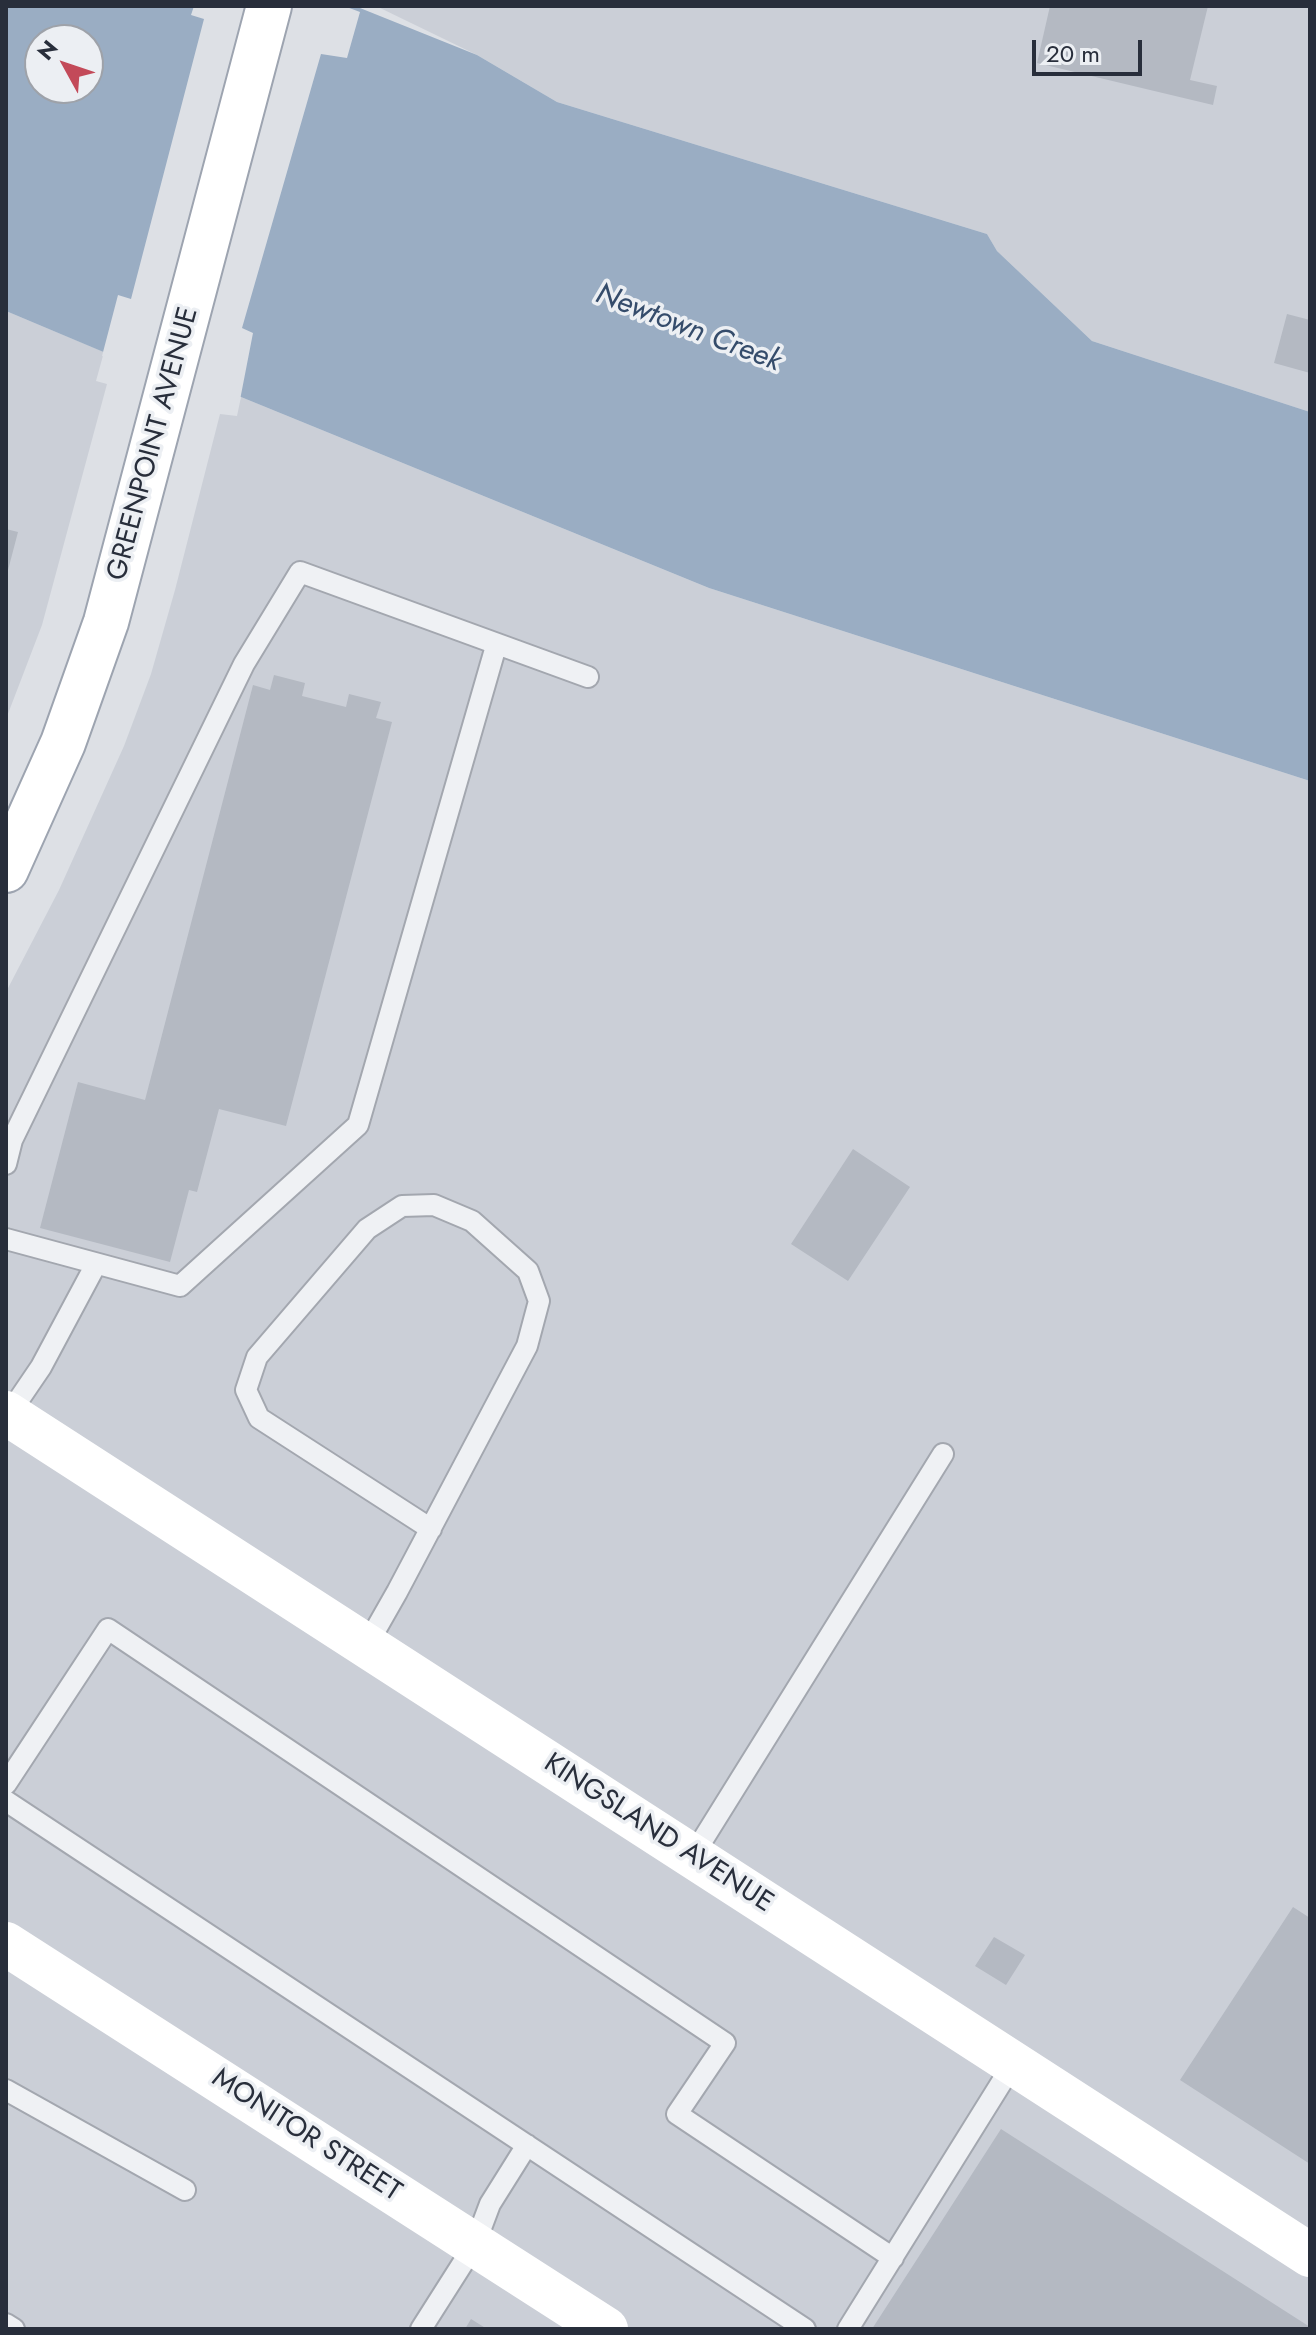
<!DOCTYPE html>
<style>
body{margin:0}
#map{position:relative;width:1316px;height:2335px;overflow:hidden;background:#dde0e5;font-family:Jost,sans-serif}
canvas{display:block}
.frame{position:absolute;inset:0;border:8px solid #282e3b;pointer-events:none}
.north{position:absolute;left:24px;top:24px;width:80px;height:80px;box-sizing:border-box;background:#eceff3;border:2px solid #9ea2a9;border-radius:50%;rotate:310deg;font-size:22px;font-weight:700;line-height:32px;text-align:center;color:#282e3b}
.north::after{content:'';display:block;margin:auto;width:28px;height:36px;background:#c34a59;clip-path:polygon(50% 0,100% 100%,50% 72%,0 100%)}
.scale{position:absolute;left:1032px;top:40px;width:110px;height:36px;box-sizing:border-box;border:4px solid #282e3b;border-top:0;padding-left:10px;font-size:24px;line-height:28px;white-space:nowrap;color:#282e3b;-webkit-text-stroke:6px #eceff3;paint-order:stroke}
</style>
<div id="map">
<canvas width="1316" height="2335"></canvas>
<div class="frame"></div>
<div class="north">N</div>
<div class="scale">20 m</div>
</div>
<script>
const context = document.querySelector('canvas').getContext('2d');
context.lineJoin = 'round';
function paint(path, color) { context.fillStyle = color; context.fill(path, 'evenodd'); }
const shape = rows => new Path2D(rows.map(r => 'M' + r).join(''));
function stroke(path, color, width, dash) { context.strokeStyle = color; context.lineWidth = width; context.lineCap = dash ? 'butt' : 'round'; context.setLineDash(dash || []); context.stroke(path); }
function write(font, color, halo, rows, align = 'center') {
  context.font = font + ' Jost,sans-serif'; context.lineWidth = 7; context.setLineDash([]); context.textBaseline = 'middle'; context.strokeStyle = halo; context.fillStyle = color; for (const [text, x, y, turn = 0] of rows) {
    context.save(); context.translate(x, y); context.rotate((+turn || 0) * Math.PI / 180); context.textAlign = isNaN(turn) ? turn : align; if (halo) context.strokeText(text, 0, 0); context.fillText(text, 0, 0); context.restore();
  }
}
paint(shape([
 [376,6,1310,6,1310,412,1092,341,997,251,987,234,557,102,477,55],
 [6,311,104,352,96,381,107,384,42,625,6,719],
 [241,397,709,588,1310,781,1310,2329,6,2329,6,992,59,890,124,746,151,674,175,590,220,414,237,416]
]), '#cbcfd7');
paint(shape([
 [6,6,355,6,477,55,557,102,987,234,997,251,1092,341,1310,412,1310,781,709,588,241,397,113,356,6,311],
 [40,40,88,40,88,88,40,88]
]), '#9aadc3');
paint(shape([
 [194,6,344,6,360,12,347,58,321,54,242,328,253,333,240,400,102,356,118,295,131,299,204,19,191,15]
]), '#dde0e5');
paint(shape([
 [1050,6,1208,6,1190,80,1217,86,1213,105,1037,63],
 [1287,314,1310,320,1310,373,1274,363],
 [6,529,18,532,7,574,6,574],
 [274,675,305,683,302,696,346,707,349,694,381,702,376,718,392,722,286,1126,219,1109,197,1192,189,1190,170,1262,40,1228,78,1082,145,1100,253,685,270,690],
 [853,1149,910,1187,848,1281,791,1244],
 [1293,1907,1310,1918,1310,2164,1180,2080],
 [994,1937,1025,1955,1006,1985,975,1966],
 [1001,2129,1310,2327,1310,2329,872,2329],
 [471,2319,487,2329,465,2329]
]), '#b4b9c2');
const lane = shape([
 [6,1164,12,1140,244,664,300,572,588,677],
 [6,1239,180,1286,358,1125,496,646],
 [9,1414,41,1367,95,1266],
 [368,1643,397,1592,527,1346,539,1301,528,1271,472,1221,434,1205,402,1206,367,1229,257,1357,246,1390,259,1418,431,1529],
 [6,1784,108,1629,725,2043,677,2114,893,2258],
 [6,1801,805,2329],
 [692,1857,943,1454],
 [6,2090,185,2190],
 [6,2324,14,2329],
 [421,2329,475,2244,490,2204,527,2145],
 [848,2329,1013,2064]
]);
const primary = shape([
 [6,870,63,743,106,622,269,6]
]);
stroke(lane, '#a3a7af', 24);
stroke(primary, '#9da4b0', 48);
stroke(lane, '#eff1f4', 20);
stroke(shape([
 [6,1413,1310,2255],
 [6,1944,606,2329]
]), '#fff', 44);
stroke(primary, '#fff', 44);
write('28px', '#282e3b', '#eceff3', [
 ["GREENPOINT AVENUE",154,444,-75],
 ["KINGSLAND AVENUE",658,1834,33],
 ["MONITOR STREET",306,2136,33]
]);
write('italic 30px', '#354c6b', '#eceff3', [
 ["Newtown Creek",688,329,21]
]);
</script>
